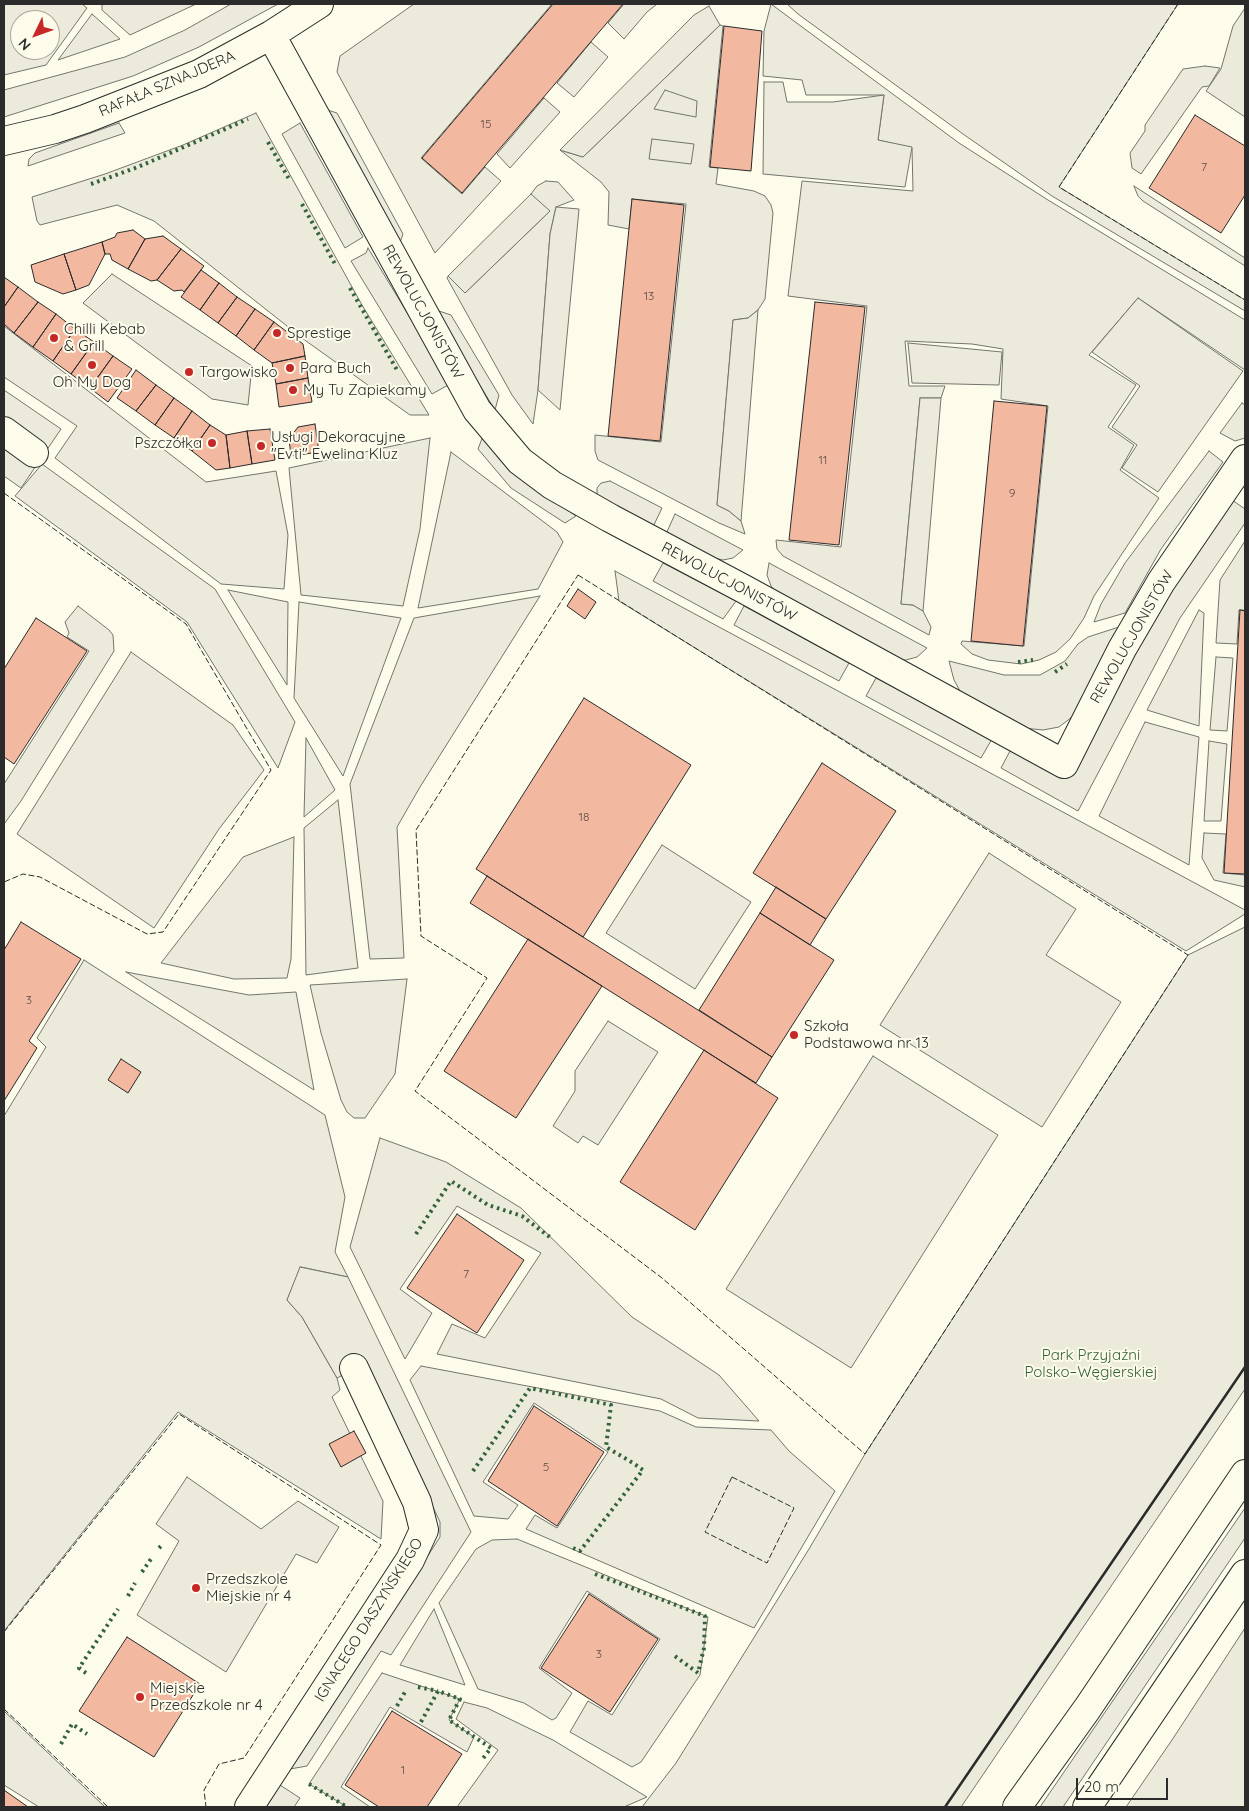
<!DOCTYPE html>
<meta charset="utf-8">
<style>
body{margin:0}
#map{position:relative;width:1249px;height:1811px;overflow:hidden;background:#fdfbea;font-family:Quicksand,sans-serif}
canvas{display:block}
.frame{position:absolute;inset:0;border:5px solid #2b2b2b;pointer-events:none}
.north{position:absolute;left:10px;top:10px;width:50px;height:50px;box-sizing:border-box;background:#fdfbea;border:1px solid #a9a89e;border-radius:50%;rotate:228deg;font-size:14px;font-weight:700;line-height:20px;text-align:center;color:#2b2b2b}
.north::after{content:'';display:block;margin:auto;width:18px;height:22px;background:#c62828;clip-path:polygon(50% 0,100% 100%,50% 72%,0 100%)}
.scale{position:absolute;left:1076px;top:1778px;width:92px;height:22px;box-sizing:border-box;border:2px solid #2b2b2b;border-top:0;padding-left:6px;font-size:15px;line-height:18px;white-space:nowrap;color:#2b2b2b;-webkit-text-stroke:4px #fdfbea;paint-order:stroke}
</style>
<div id="map">
<canvas width="1249" height="1811"></canvas>
<div class="frame"></div>
<div class="north">N</div>
<div class="scale">20 m</div>
</div>
<script>
const context = document.querySelector('canvas').getContext('2d');
context.lineJoin = 'round';
function paint(path, color) { context.fillStyle = color; context.fill(path, 'evenodd'); }
const shape = rows => new Path2D(rows.map(r => 'M' + r).join(''));
function stroke(path, color, width, dash) { context.strokeStyle = color; context.lineWidth = width; context.lineCap = dash ? 'butt' : 'round'; context.setLineDash(dash || []); context.stroke(path); }
function write(font, color, halo, rows, align = 'center') {
  context.font = font + ' Quicksand,sans-serif'; context.lineWidth = 4; context.setLineDash([]); context.textBaseline = 'middle'; context.strokeStyle = halo; context.fillStyle = color; for (const [text, x, y, turn = 0] of rows) {
    context.save(); context.translate(x, y); context.rotate((+turn || 0) * Math.PI / 180); context.textAlign = isNaN(turn) ? turn : align; if (halo) context.strokeText(text, 0, 0); context.fillText(text, 0, 0); context.restore();
  }
}
const green = shape([
 [4,4,82,4,87,8,46,65,4,75,4,4],
 [20,20,50,20,50,50,20,50,20,20],
 [102,4,196,4,130,35,102,10,102,4],
 [231,4,278,4,199,47,133,76,4,117,4,90,125,57,185,30,231,4],
 [414,4,552,4,421,158,462,194,485,167,501,181,435,253,337,72,340,56,414,4],
 [624,4,657,4,647,12,624,39,608,23,624,4],
 [771,4,959,143,1048,200,1245,320,1245,370,1138,298,1089,355,1136,385,1108,427,1134,445,1120,470,1159,498,1094,596,1084,618,1070,639,1056,652,1039,660,1021,664,988,660,972,654,961,644,962,641,1024,646,1048,406,1001,399,1003,349,972,344,905,341,909,386,945,386,941,398,920,398,901,604,913,605,923,611,931,627,929,635,783,556,777,549,776,540,841,547,867,306,788,296,802,181,913,191,912,148,878,140,884,95,806,95,802,80,763,76,764,31,771,4],
 [787,4,1178,4,1059,187,1245,300,1245,311,1052,196,963,134,798,14,787,4],
 [92,14,120,39,58,60,92,14],
 [720,25,723,26,709,167,718,168,716,184,754,191,765,196,771,205,773,213,765,299,758,310,748,318,733,320,717,505,729,511,741,521,745,534,719,523,598,460,595,451,595,435,661,442,686,204,632,199,629,229,608,225,609,192,601,182,560,150,583,157,720,25],
 [591,42,608,57,574,97,557,83,591,42],
 [1205,66,1220,68,1209,86,1202,87,1141,174,1132,168,1130,153,1145,131,1145,125,1183,69,1205,66],
 [544,98,560,112,510,168,497,154,544,98],
 [256,113,362,305,429,415,410,415,306,341,154,221,117,205,40,225,37,221,32,197,105,174,183,145,256,113],
 [119,123,125,133,28,166,29,159,35,153,119,123],
 [546,181,558,182,574,200,556,207,550,234,538,390,533,424,512,395,447,278,448,276,465,293,549,212,531,194,537,186,546,181],
 [1134,186,1245,258,1245,266,1143,201,1138,196,1134,186],
 [4,326,206,482,276,471,288,535,284,589,221,584,55,458,77,426,4,377,4,326],
 [1242,403,1245,405,1245,438,1235,441,1220,433,1242,403],
 [430,438,420,529,403,606,301,595,289,468,430,438],
 [1209,451,1223,462,1161,549,1125,613,1094,622,1101,604,1125,563,1209,451],
 [451,452,557,532,563,542,538,589,418,608,451,452],
 [42,464,215,589,295,722,278,768,187,622,15,496,42,464],
 [610,481,662,508,652,529,597,500,597,488,601,483,610,481],
 [675,514,743,550,733,558,723,560,710,557,666,534,675,514],
 [1245,541,1245,610,1239,610,1237,644,1216,643,1220,580,1245,541],
 [769,563,927,648,917,657,906,660,892,659,778,594,771,586,767,575,769,563],
 [615,571,1245,910,1245,914,1186,951,619,601,615,571],
 [228,590,288,602,287,685,228,590],
 [540,596,420,787,397,827,404,958,370,959,350,784,414,618,540,596],
 [299,602,401,618,343,776,294,698,299,602],
 [78,606,109,630,113,635,114,651,21,801,4,824,4,784,89,651,67,637,69,633,65,622,78,606],
 [1199,610,1204,613,1199,726,1147,710,1199,610],
 [1119,627,1072,717,1059,727,1043,730,1023,728,979,705,960,691,954,680,949,661,1004,675,1040,675,1065,661,1078,644,1088,637,1119,627],
 [1216,657,1233,658,1227,731,1210,730,1216,657],
 [1145,722,1199,737,1189,865,1099,816,1145,722],
 [306,738,335,790,304,817,306,738],
 [1209,741,1227,744,1221,821,1204,821,1209,741],
 [338,800,358,968,306,975,304,828,338,800],
 [1204,833,1226,834,1223,873,1245,875,1245,887,1214,880,1202,858,1204,833],
 [294,837,291,959,287,978,234,979,161,963,243,857,294,837],
 [989,853,1076,909,1046,955,1121,1002,1042,1127,880,1025,989,853],
 [1245,927,1245,1389,961,1807,642,1807,676,1763,809,1549,865,1454,1188,955,1245,927],
 [84,960,325,1115,345,1197,335,1252,348,1277,301,1267,287,1300,302,1317,337,1378,340,1390,332,1397,383,1501,381,1539,178,1412,4,1631,4,1116,46,1047,37,1038,84,960],
 [126,972,249,995,296,992,314,1090,126,972],
 [407,979,395,1074,365,1118,354,1118,347,1112,341,1100,321,1033,310,985,407,979],
 [608,1021,658,1052,598,1145,583,1136,578,1143,553,1126,575,1091,575,1071,608,1021],
 [873,1056,998,1135,851,1368,726,1289,873,1056],
 [380,1138,446,1162,521,1208,632,1317,719,1375,759,1421,698,1418,661,1399,437,1354,452,1324,485,1338,541,1253,457,1206,400,1289,432,1313,405,1359,350,1247,380,1138],
 [421,1366,660,1411,696,1427,771,1430,789,1451,835,1491,754,1628,526,1529,535,1515,557,1528,608,1452,534,1403,483,1482,518,1505,508,1519,474,1516,410,1380,421,1366],
 [187,1477,261,1529,298,1501,339,1527,317,1563,296,1554,226,1672,137,1615,179,1541,156,1524,187,1477],
 [1245,1508,1245,1538,1063,1807,1040,1807,1245,1508],
 [517,1539,708,1617,700,1675,641,1762,632,1767,570,1732,588,1701,612,1715,660,1639,587,1591,539,1668,572,1693,556,1718,552,1720,524,1703,478,1689,439,1603,476,1549,492,1540,517,1539],
 [434,1609,465,1685,400,1665,434,1609],
 [1245,1628,1245,1807,1126,1807,1172,1740,1245,1628],
 [382,1673,460,1699,449,1720,474,1737,467,1752,390,1707,341,1787,370,1807,347,1807,309,1784,382,1673],
 [464,1702,487,1708,553,1740,647,1797,624,1807,457,1807,498,1750,456,1719,464,1702],
 [4,1711,105,1807,39,1807,4,1785,4,1711]
]);
paint(green, '#ecebdb');
stroke(green, '#74746e', 1);
const parking = shape([
 [709,6,720,25,583,157,560,150,694,15,709,6],
 [1245,8,1245,117,1206,91,1221,69,1233,26,1245,8],
 [764,82,783,82,787,102,833,102,884,95,878,140,912,147,905,187,763,174,764,82],
 [665,90,697,101,696,117,654,109,665,90],
 [321,108,337,113,403,234,398,248,321,108],
 [300,123,363,237,345,248,282,134,300,123],
 [652,139,694,144,691,164,649,159,652,139],
 [531,194,550,211,465,293,448,276,531,194],
 [556,207,579,209,560,410,538,390,550,234,556,207],
 [368,248,450,384,432,394,351,261,366,253,368,248],
 [112,274,252,366,248,405,212,399,83,303,112,274],
 [1138,298,1243,371,1158,492,1122,468,1137,445,1112,427,1140,386,1092,352,1138,298],
 [433,309,451,315,499,395,495,410,433,309],
 [758,310,741,521,729,511,717,505,733,320,748,318,758,310],
 [908,343,1002,352,999,385,912,383,908,343],
 [4,390,61,429,21,488,4,476,4,390],
 [920,398,941,398,923,611,913,605,901,604,920,398],
 [483,436,513,473,576,516,565,523,511,488,478,449,483,436],
 [1232,500,1245,509,1245,523,1180,618,1078,811,1001,768,1011,749,1069,778,1158,606,1232,500],
 [663,563,736,601,723,619,653,581,663,563],
 [744,606,849,663,839,681,734,625,744,606],
 [131,652,233,725,264,770,219,829,154,928,17,834,131,652],
 [876,678,992,739,981,758,866,696,876,678],
 [662,845,751,902,695,989,606,933,662,845],
 [300,1267,348,1277,471,1532,391,1655,381,1651,307,1766,290,1769,440,1537,440,1522,366,1363,337,1378,302,1317,287,1300,300,1267],
 [280,1785,300,1798,294,1807,266,1807,280,1785]
]);
paint(parking, '#eceadb');
stroke(parking, '#74746e', 1);
const building = shape([
 [553,4,623,4,462,193,422,158,553,4],
 [724,26,762,31,751,171,710,167,724,26],
 [1195,115,1245,146,1245,195,1221,233,1149,188,1195,115],
 [632,199,684,205,660,441,608,436,632,199],
 [133,230,145,239,128,269,112,260,110,254,105,254,102,242,115,237,117,233,133,230],
 [163,236,181,249,157,280,151,281,128,269,145,239,163,236],
 [102,242,105,254,89,285,76,290,64,254,102,242],
 [181,249,204,266,184,292,182,290,174,291,157,280,181,249],
 [64,254,76,290,63,294,35,282,31,265,64,254],
 [201,270,219,283,200,310,181,297,201,270],
 [4,277,18,287,4,307,4,277],
 [219,283,237,297,218,323,200,310,219,283],
 [18,287,38,302,14,333,4,324,4,307,18,287],
 [237,297,255,309,236,336,218,323,237,297],
 [38,302,56,314,33,347,14,333,38,302],
 [815,302,865,307,839,545,789,540,815,302],
 [255,309,274,322,254,350,236,336,255,309],
 [56,314,75,329,53,361,33,347,56,314],
 [274,322,303,344,305,356,272,363,254,350,274,322],
 [75,329,94,342,71,374,53,361,75,329],
 [94,342,113,356,90,388,71,374,94,342],
 [113,356,132,369,108,402,90,388,113,356],
 [305,356,308,378,276,384,272,363,305,356],
 [136,370,156,385,136,411,117,398,136,370],
 [308,378,312,402,279,407,276,384,308,378],
 [156,385,174,398,155,425,136,411,156,385],
 [174,398,192,411,174,438,155,425,174,398],
 [994,401,1047,406,1023,646,971,641,994,401],
 [192,411,210,425,192,451,174,438,192,411],
 [315,424,319,452,291,456,289,439,298,427,315,424],
 [210,425,226,435,230,468,216,470,192,451,210,425],
 [270,429,275,460,252,464,247,431,270,429],
 [247,431,252,464,230,468,226,435,247,431],
 [578,589,596,602,585,619,567,606,578,589],
 [1240,610,1245,611,1245,874,1224,873,1240,610],
 [36,618,87,651,14,764,4,757,4,669,36,618],
 [584,698,691,765,583,937,476,869,584,698],
 [822,763,896,811,826,919,753,873,822,763],
 [487,876,772,1057,756,1083,470,903,487,876],
 [776,887,826,919,810,945,760,913,776,887],
 [760,913,834,960,772,1057,699,1010,760,913],
 [21,922,81,959,29,1041,37,1048,4,1101,4,950,21,922],
 [528,939,602,986,516,1118,444,1071,528,939],
 [704,1050,778,1098,695,1230,620,1182,704,1050],
 [121,1059,141,1072,128,1093,108,1080,121,1059],
 [457,1214,524,1260,477,1333,407,1288,457,1214],
 [534,1406,604,1452,557,1526,488,1481,534,1406],
 [354,1431,366,1453,341,1467,329,1444,354,1431],
 [589,1594,658,1639,610,1712,541,1668,589,1594],
 [127,1637,200,1684,154,1757,79,1711,127,1637],
 [392,1711,462,1754,427,1807,379,1807,345,1785,392,1711],
 [4,1790,28,1807,4,1807,4,1790]
]);
paint(building, '#f2b8a0');
stroke(building, '#2b2b2b', 1);
const street = shape([
 [271,35,477,410,520,461,552,485,610,518,742,588,1064,764,1122,649,1161,582,1245,459],
 [4,141,55,129,85,119,199,74,271,35,319,4],
 [4,431,34,453],
 [249,1807,410,1560,424,1530,417,1502,354,1368]
]);
const primary = shape([
 [1017,1807,1087,1709,1245,1474],
 [1087,1807,1245,1574]
]);
stroke(street, '#2b2b2b', 30);
stroke(primary, '#2b2b2b', 30);
stroke(street, '#fdfbea', 28);
stroke(primary, '#fdfbea', 28);
stroke(shape([
 [268,142,289,179],
 [91,184,138,167,248,119],
 [302,204,335,264],
 [350,288,397,370],
 [1018,662,1033,660],
 [1055,672,1067,664],
 [416,1234,451,1181,488,1205,522,1216,551,1238],
 [473,1471,530,1388,611,1405,606,1447,633,1463,643,1470,580,1551,573,1548],
 [159,1548,162,1545],
 [142,1572,153,1556],
 [595,1574,705,1616,704,1648,698,1673,672,1654],
 [128,1596,135,1583],
 [86,1673,79,1668,118,1609],
 [418,1687,438,1691],
 [397,1706,405,1692],
 [421,1722,438,1691,460,1699,449,1720,491,1748,481,1761],
 [61,1744,72,1724,87,1734],
 [309,1784,347,1807]
]), '#34623c', 4, [2.5, 4]);
stroke(shape([
 [1178,4,1059,187,1245,300],
 [4,493,186,624,271,770,163,932,147,934,40,877,23,874,4,882],
 [578,575,1188,955,865,1454,662,1278,415,1091,487,978,421,936,416,830,578,575],
 [732,1477,794,1508,767,1563,705,1532,732,1477],
 [4,1632,179,1414,381,1545,244,1758,219,1764,204,1790,206,1807],
 [4,1709,108,1807]
]), '#2b2b2b', 1, [6, 2.5]);
stroke(shape([
 [945,1807,1245,1367]
]), '#2b2b2b', 2.5);
for (const [x, y, r, color] of [
 [277,333,5,"#c62828"],
 [54,338,5,"#c62828"],
 [92,365,5,"#c62828"],
 [290,368,5,"#c62828"],
 [189,372,5,"#c62828"],
 [293,390,5,"#c62828"],
 [212,443,5,"#c62828"],
 [261,446,5,"#c62828"],
 [794,1035,5,"#c62828"],
 [196,1588,5,"#c62828"],
 [140,1697,5,"#c62828"]
]) { const dot = new Path2D(); dot.arc(x, y, r, 0, 2 * Math.PI); context.fillStyle = color; context.fill(dot); stroke(dot, '#fdfbea', 2); }
write('12px', '#5d4e48', null, [
 ["15",486,124],
 ["7",1204,167],
 ["13",649,296],
 ["11",823,460],
 ["9",1012,493],
 ["18",584,817],
 ["3",29,1000],
 ["7",466,1274],
 ["5",546,1467],
 ["3",599,1654],
 ["1",403,1770]
]);
write('15px', '#2b2b2b', '#fdfbea', [
 ["RAFAŁA SZNAJDERA",167,84,-23],
 ["REWOLUCJONISTÓW",423,312,61],
 ["REWOLUCJONISTÓW",729,582,28],
 ["REWOLUCJONISTÓW",1132,637,-60],
 ["IGNACEGO DASZYŃSKIEGO",369,1620,-58]
]);
write('15px', '#2b2b2b', '#fdfbea', [
 ["Chilli Kebab",64,329],
 ["& Grill",64,346],
 ["Sprestige",287,333],
 ["Para Buch",300,368],
 ["Targowisko",199,372],
 ["Oh My Dog",92,382,"center"],
 ["My Tu Zapiekamy",303,390],
 ["Usługi Dekoracyjne",271,437],
 ["\"Evti\" Ewelina Kluz",271,454],
 ["Pszczółka",202,443,"right"],
 ["Szkoła",804,1026],
 ["Podstawowa nr 13",804,1043],
 ["Przedszkole",206,1579],
 ["Miejskie nr 4",206,1596],
 ["Miejskie",150,1688],
 ["Przedszkole nr 4",150,1705]
], 'left');
write('15px', '#34623c', '#fdfbea', [
 ["Park Przyjaźni",1091,1355],
 ["Polsko–Węgierskiej",1091,1372]
]);
</script>
